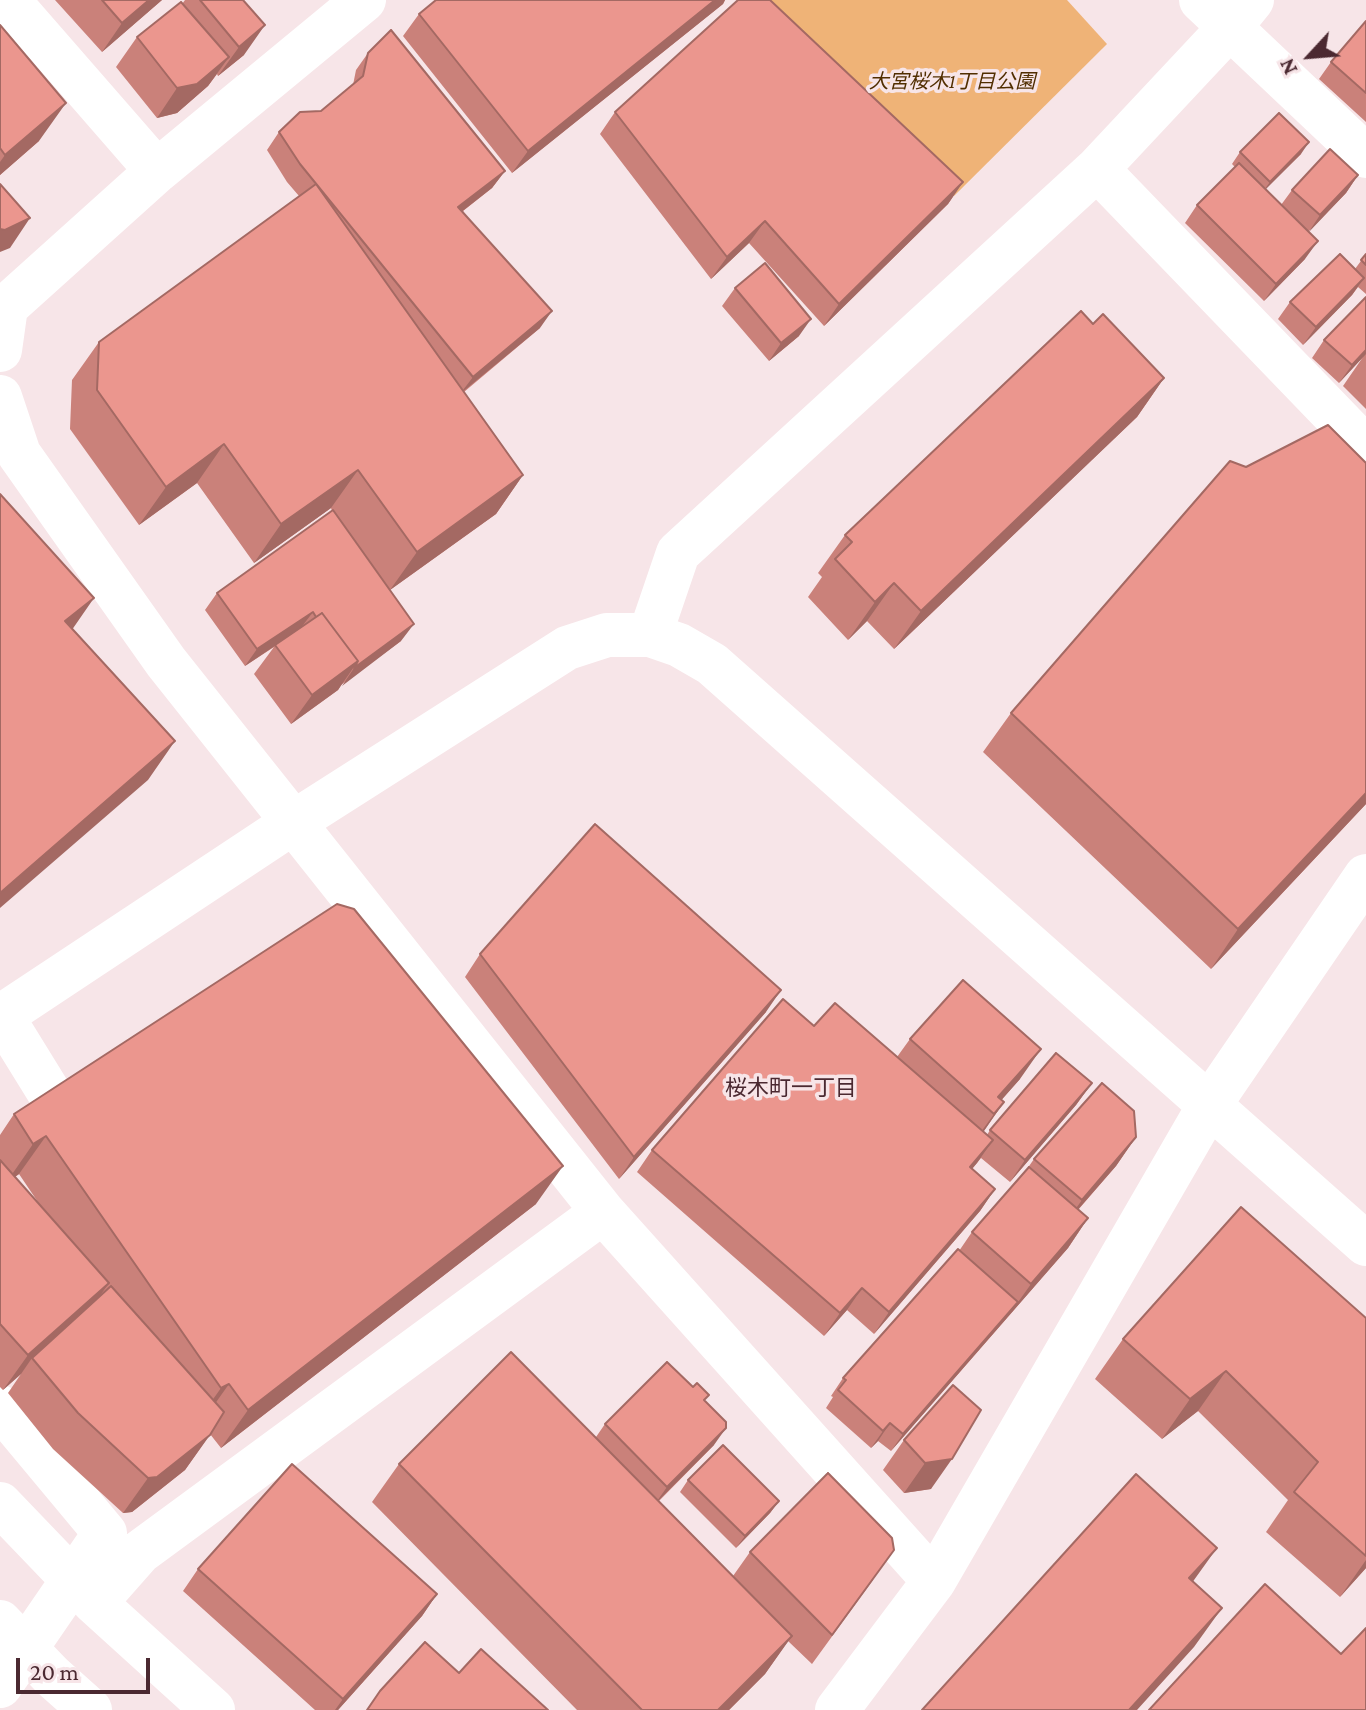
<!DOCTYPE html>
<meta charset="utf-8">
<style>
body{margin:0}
#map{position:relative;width:1366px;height:1710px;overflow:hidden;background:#f7e5e8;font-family:"Crimson Pro",serif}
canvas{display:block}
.north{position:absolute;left:1270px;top:16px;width:80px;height:80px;-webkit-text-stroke:6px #f7e5e8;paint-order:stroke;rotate:244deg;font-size:22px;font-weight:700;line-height:32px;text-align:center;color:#4b2931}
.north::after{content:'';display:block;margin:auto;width:28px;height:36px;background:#4b2931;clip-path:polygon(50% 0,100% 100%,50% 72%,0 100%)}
.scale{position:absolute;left:16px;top:1658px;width:134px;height:36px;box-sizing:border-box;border:4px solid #4b2931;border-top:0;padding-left:10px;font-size:24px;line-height:28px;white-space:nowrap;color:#4b2931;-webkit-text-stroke:6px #f7e5e8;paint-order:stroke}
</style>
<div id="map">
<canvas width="1366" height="1710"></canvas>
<div class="north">N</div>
<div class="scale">20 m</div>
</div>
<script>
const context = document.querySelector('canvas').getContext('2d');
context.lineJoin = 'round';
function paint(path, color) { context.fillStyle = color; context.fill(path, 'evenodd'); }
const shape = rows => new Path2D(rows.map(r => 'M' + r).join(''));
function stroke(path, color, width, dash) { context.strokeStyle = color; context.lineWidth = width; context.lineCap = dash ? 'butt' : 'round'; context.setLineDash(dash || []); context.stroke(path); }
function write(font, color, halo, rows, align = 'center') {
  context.font = font + ' "Crimson Pro","Noto Sans JP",serif'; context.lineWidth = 7; context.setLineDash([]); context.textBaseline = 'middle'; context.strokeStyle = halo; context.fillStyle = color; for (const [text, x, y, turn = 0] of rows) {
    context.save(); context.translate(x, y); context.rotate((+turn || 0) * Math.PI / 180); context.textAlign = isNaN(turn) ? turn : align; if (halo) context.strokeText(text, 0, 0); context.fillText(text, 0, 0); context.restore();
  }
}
paint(shape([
 [742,0,1067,0,1107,44,954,196]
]), '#efb377');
stroke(shape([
 [8,0,157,171],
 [1201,0,1366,156],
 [1097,169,1366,448],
 [0,306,6,307,157,171,364,0],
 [0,350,6,307],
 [0,397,19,454,166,662,603,1212,934,1581],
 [650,635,678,553,1097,169,1230,27,1252,0],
 [0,1013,58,1107],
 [0,1017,294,822,567,648,607,635,650,635,679,645,712,664,1366,1244],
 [0,1407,105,1533,0,1686],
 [0,1504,95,1603,213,1710],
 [95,1603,140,1552,603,1212],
 [0,1622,52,1676,90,1710],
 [837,1710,934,1581,1210,1104,1366,876]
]), '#fff', 44);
paint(shape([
 [55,0,162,0,102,52],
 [185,0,243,0,244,55,218,76,217,74,208,86,177,113,157,118,116,67,137,37,182,4],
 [436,0,725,0,723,4,512,173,403,36,419,14],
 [1366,21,1366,122,1319,79,1331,62],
 [0,25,39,141,0,175],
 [368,53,505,171,492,188,463,211,540,328,464,392,523,475,496,514,390,590,401,641,341,685,338,690,291,724,254,674,274,647,245,666,205,610,217,593,332,511,331,508,254,563,197,483,139,525,70,429,72,380,99,342,299,196,287,182,267,150,279,132,321,111,353,85,356,70],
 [615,112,963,182,948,204,824,326,749,243,711,279,600,134],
 [1240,152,1301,154,1265,189,1281,205,1292,190,1358,175,1346,193,1308,232,1305,259,1264,301,1185,223,1197,205,1235,167,1232,164],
 [1366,254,1366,294,1358,287,1352,295,1303,345,1278,319,1290,302,1355,269],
 [735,288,799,336,769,361,722,306],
 [1093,324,1164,378,1137,417,894,649,867,621,848,640,808,597,822,577,818,573,845,535],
 [1324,340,1366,354,1366,409,1343,386,1363,357,1339,383,1312,358],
 [1366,463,1366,804,1211,969,983,752,1011,713,1246,467],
 [480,954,766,1012,619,1179,465,977],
 [814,1026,897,1057,910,1039,1020,1079,1001,1100,1004,1102,983,1132,987,1135,990,1130,1092,1083,1076,1105,1010,1182,981,1158,972,1169,995,1189,980,1211,874,1334,847,1310,824,1336,637,1172,652,1150],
 [14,1114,536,1204,221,1448,210,1434,185,1470,132,1512,123,1513,53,1449,8,1393,21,1374,3,1390,0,1387,0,1135],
 [19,1174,44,1211,15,1177],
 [1136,1137,1116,1166,1078,1210,1088,1218,1068,1248,891,1451,878,1441,871,1448,826,1408,833,1397,831,1396,843,1378,959,1251,972,1232,1027,1169,1034,1159],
 [1366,1318,1366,1568,1340,1597,1266,1532,1288,1500,1198,1411,1162,1439,1095,1379,1123,1339],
 [953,1385,931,1489,904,1493,883,1470,904,1440],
 [705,1401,714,1445,659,1501,733,1576,750,1552,873,1580,812,1664,788,1641,765,1674,729,1710,577,1710,372,1502,399,1464,596,1437,605,1424],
 [688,1480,779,1501,770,1513,736,1548,680,1492],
 [198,1569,437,1594,422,1616,338,1710,315,1710,183,1591]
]), '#ca817a');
paint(shape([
 [149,0,162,0,102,52,122,23],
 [715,0,725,0,723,4,512,173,528,151],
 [265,25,244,55,218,76,239,47],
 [229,57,208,86,177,113,157,118,177,88],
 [66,103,39,141,0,175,0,162,5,155],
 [1309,142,1301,154,1261,194,1270,182],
 [505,171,492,188,446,224,458,207],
 [1358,175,1346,193,1308,233,1320,215],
 [963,182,948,204,824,326,839,304],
 [30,218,10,248,0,252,0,229],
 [765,221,749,243,711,279,727,257],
 [1318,241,1305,259,1264,301,1276,284],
 [1364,278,1352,295,1303,345,1316,327],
 [552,311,540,328,460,394,473,377],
 [811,319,799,336,769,361,781,343],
 [1366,350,1366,354,1339,383,1352,365],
 [1164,378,1137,417,894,649,921,611],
 [224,444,197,483,139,525,166,487],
 [358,470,331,508,254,563,281,524],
 [523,475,496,514,390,590,417,552],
 [894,583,867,621,848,640,875,602],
 [94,598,67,637,65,621],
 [313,612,300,629,245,666,257,649],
 [414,624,401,641,342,686,354,668],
 [358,661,338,690,291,724,312,695],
 [175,741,148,780,0,908,0,893],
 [1366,793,1366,804,1211,969,1238,929],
 [781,990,766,1012,619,1179,634,1157],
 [1041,1049,1020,1079,991,1112,998,1097],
 [1092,1083,1076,1105,1010,1182,1025,1160],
 [1004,1102,984,1131,973,1143,994,1114],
 [46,1136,19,1174,6,1183,33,1144],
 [1136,1137,1116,1166,1061,1229,1082,1200],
 [993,1140,977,1163,954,1190,970,1167],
 [563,1166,536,1204,221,1448,248,1410],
 [995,1189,980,1211,874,1334,889,1312],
 [1088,1218,1068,1248,891,1451,903,1434,1016,1305,1031,1284],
 [109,1283,84,1318,32,1358,21,1374,3,1390,28,1355],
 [862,1288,847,1310,824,1336,840,1313],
 [1226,1371,1198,1411,1162,1439,1190,1399],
 [229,1384,202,1422,194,1426,221,1388],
 [890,1423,878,1441,871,1448,883,1431],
 [726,1428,714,1445,655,1504,667,1487],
 [210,1435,185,1470,132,1512,123,1513,148,1478],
 [952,1459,931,1489,904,1493,925,1463],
 [779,1501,770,1513,736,1548,745,1536],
 [1217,1548,1189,1587,1189,1578],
 [1366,1560,1366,1568,1340,1597],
 [437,1594,422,1616,338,1710,335,1710,343,1699],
 [1222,1608,1194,1647,1137,1710,1129,1710],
 [792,1636,765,1674,729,1710,718,1710]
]), '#a46963');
const building = shape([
 [102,0,149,0,122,23,102,0],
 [200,0,243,0,265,25,239,47,200,0],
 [436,0,715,0,528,151,419,14,436,0],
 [738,0,770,0,963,182,839,304,765,221,727,257,615,112,738,0],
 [181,2,229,57,197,84,177,88,137,37,181,2],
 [1366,21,1366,93,1331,62,1366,21],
 [0,25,66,103,5,155,0,148,0,25],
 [391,30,505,171,458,207,552,311,473,377,300,164,279,132,300,112,321,111,363,76,368,53,391,30],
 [1279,113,1309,142,1270,182,1240,152,1279,113],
 [1330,149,1358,175,1320,215,1292,190,1330,149],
 [1239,163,1318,241,1276,284,1197,205,1239,163],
 [0,184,30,218,5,230,0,229,0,184],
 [316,184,523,475,417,552,358,470,281,524,224,444,166,487,97,390,99,342,316,184],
 [1340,254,1364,278,1316,327,1290,302,1340,254],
 [1366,254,1366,265,1361,260,1366,254],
 [765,263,811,319,781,343,735,288,765,263],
 [1366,297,1366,350,1352,365,1324,340,1366,297],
 [1081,311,1093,324,1103,314,1164,378,921,611,894,583,875,602,835,559,852,542,845,535,1081,311],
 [1328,425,1366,463,1366,793,1238,929,1011,713,1230,461,1246,467,1328,425],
 [0,494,94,598,65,621,175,741,0,893,0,494],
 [333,510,414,624,354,668,358,661,322,613,316,617,313,612,257,649,217,593,333,510],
 [322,613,358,661,312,695,275,645,322,613],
 [595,824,781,990,634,1157,480,954,595,824],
 [337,904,354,909,563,1166,248,1410,229,1384,221,1388,46,1136,33,1144,14,1114,337,904],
 [963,980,1041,1049,998,1097,1004,1102,994,1114,910,1039,963,980],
 [783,999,814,1026,835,1003,993,1140,970,1167,995,1189,889,1312,862,1288,840,1313,652,1150,783,999],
 [1056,1053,1092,1083,1025,1160,990,1130,1056,1053],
 [1102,1083,1134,1111,1136,1137,1082,1200,1034,1159,1102,1083],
 [0,1160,109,1283,28,1355,0,1324,0,1160],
 [1029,1167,1088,1218,1031,1284,972,1232,1029,1167],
 [1241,1207,1366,1318,1366,1556,1294,1492,1318,1462,1226,1371,1190,1399,1123,1339,1241,1207],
 [958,1249,1018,1302,903,1434,890,1423,883,1431,838,1390,846,1380,843,1378,958,1249],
 [111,1286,224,1412,210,1435,157,1477,148,1478,78,1413,32,1358,111,1286],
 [511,1352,792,1636,718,1710,642,1710,399,1464,511,1352],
 [667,1362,693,1387,697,1383,709,1395,704,1400,726,1422,726,1428,667,1487,605,1424,667,1362],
 [953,1385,981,1410,952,1459,925,1463,904,1440,953,1385],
 [723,1445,779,1501,745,1536,688,1480,723,1445],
 [292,1464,437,1594,343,1699,198,1569,292,1464],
 [828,1473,892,1538,894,1550,832,1635,750,1552,828,1473],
 [1136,1474,1217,1548,1189,1578,1222,1608,1129,1710,922,1710,1136,1474],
 [1265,1584,1341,1654,1366,1628,1366,1710,1149,1710,1265,1584],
 [425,1642,459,1673,481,1649,548,1710,367,1710,380,1691,425,1642]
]);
paint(building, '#eb968e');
stroke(building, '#a46963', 2);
write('italic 20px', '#512e00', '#f7e5e8', [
 ["大宮桜木1丁目公園",952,82]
]);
write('22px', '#4b2931', '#f7e5e8', [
 ["桜木町一丁目",791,1088]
]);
</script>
